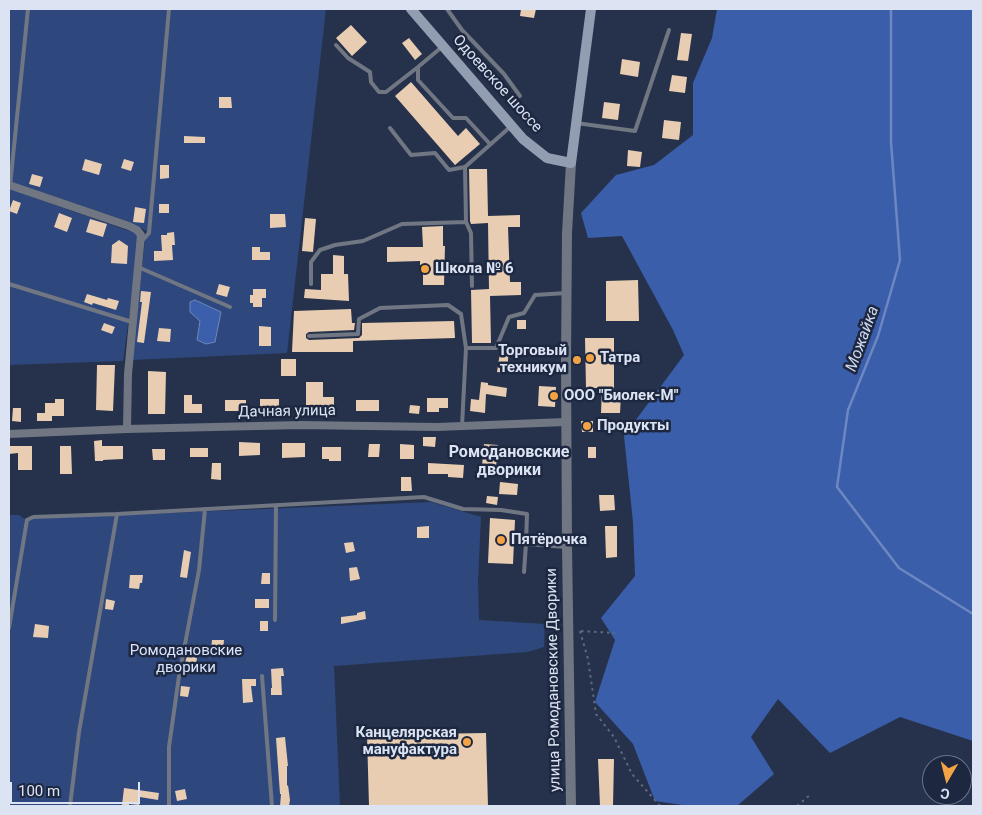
<!DOCTYPE html>
<meta charset="utf-8">
<style>
body{margin:0}
#map{position:relative;width:982px;height:815px;overflow:hidden;background:#26324b;font-family:Roboto,sans-serif}
canvas{display:block}
.frame{position:absolute;inset:0;border:10px solid #dce4f4;pointer-events:none}
.north{position:absolute;left:922px;top:755px;width:50px;height:50px;box-sizing:border-box;background:#1d2840;border:1px solid #697388;border-radius:50%;rotate:188deg;font-size:14px;font-weight:700;line-height:20px;text-align:center;color:#dce4f4}
.north::after{content:'';display:block;margin:auto;width:18px;height:22px;background:#f4a344;clip-path:polygon(50% 0,100% 100%,50% 72%,0 100%)}
.scale{position:absolute;left:10px;top:782px;width:130px;height:22px;box-sizing:border-box;border:2px solid #dce4f4;border-top:0;padding-left:6px;font-size:15px;line-height:18px;white-space:nowrap;color:#dce4f4;-webkit-text-stroke:4px #1d2840;paint-order:stroke}
</style>
<div id="map">
<canvas width="982" height="815"></canvas>
<div class="frame"></div>
<div class="north">С</div>
<div class="scale">100 m</div>
</div>
<script>
const context = document.querySelector('canvas').getContext('2d');
context.lineJoin = 'round';
function paint(path, color) { context.fillStyle = color; context.fill(path, 'evenodd'); }
const shape = rows => new Path2D(rows.map(r => 'M' + r).join(''));
function stroke(path, color, width, dash) { context.strokeStyle = color; context.lineWidth = width; context.lineCap = dash ? 'butt' : 'round'; context.setLineDash(dash || []); context.stroke(path); }
function write(font, color, halo, rows, align = 'center') {
  context.font = font + ' Roboto,sans-serif'; context.lineWidth = 5; context.setLineDash([]); context.textBaseline = 'middle'; context.strokeStyle = halo; context.fillStyle = color; for (const [text, x, y, turn = 0] of rows) {
    context.save(); context.translate(x, y); context.rotate((+turn || 0) * Math.PI / 180); context.textAlign = isNaN(turn) ? turn : align; if (halo) context.strokeText(text, 0, 0); context.fillText(text, 0, 0); context.restore();
  }
}
paint(shape([
 [9,9,326,9,287,353,132,360,146,231,130,222,9,181],
 [9,189,135,233,138,236,139,243,123,361,9,365],
 [431,502,481,517,478,582,479,620,545,624,544,647,528,652,334,666,340,806,9,806,9,515,19,515,25,519]
]), '#2e477d');
paint(shape([
 [717,9,973,9,973,741,900,717,830,753,778,699,751,737,774,774,737,806,689,806,655,801,633,744,595,702,615,640,601,618,635,576,633,522,624,436,684,355,673,330,622,236,588,238,581,213,616,175,654,165,693,135,693,83,712,38]
]), '#3b5eaa');
const water = shape([
 [195,300,221,312,215,342,206,344,197,340,200,321,190,312,190,302,195,300]
]);
paint(water, '#3c5fab');
stroke(water, '#6c87c1', 1);
stroke(shape([
 [891,9,891,142,900,260,878,336,848,410,837,487,899,568,973,614]
]), '#6c87c1', 2.5);
paint(shape([
 [521,9,536,9,534,18,520,16],
 [351,25,367,42,352,56,336,38],
 [681,33,692,34,688,61,677,60],
 [409,38,422,54,415,60,402,43],
 [622,59,640,62,638,77,620,74],
 [672,75,687,77,685,93,669,91],
 [411,82,458,136,466,128,480,144,455,165,395,96],
 [219,97,231,97,232,108,219,108],
 [604,102,620,104,618,120,602,118],
 [664,120,681,122,679,140,662,138],
 [184,136,205,137,205,143,184,143],
 [628,150,642,152,640,167,627,166],
 [85,159,102,164,99,175,82,170],
 [124,159,134,162,131,171,121,168],
 [160,165,169,165,169,178,160,179],
 [469,169,487,169,488,216,520,215,520,227,508,227,510,282,521,282,521,295,490,296,491,343,472,343,471,290,489,289,488,223,471,224,470,221],
 [32,174,43,177,40,187,29,184],
 [13,200,21,203,17,214,9,211],
 [159,204,169,204,169,213,159,213],
 [135,207,146,209,144,223,133,222],
 [59,213,72,218,67,232,54,227],
 [270,214,285,214,286,227,270,228],
 [305,218,316,219,313,252,302,251],
 [90,219,107,224,103,237,86,232],
 [443,226,443,246,445,246,444,285,423,285,423,265,420,265,420,261,387,262,387,247,423,247,422,227],
 [174,232,175,245,172,245,173,260,154,261,154,251,162,251,161,235,167,235,167,233],
 [119,240,128,246,127,264,111,263,112,245],
 [252,247,260,247,260,252,270,252,270,260,252,260],
 [333,255,344,256,344,274,348,274,349,301,304,298,305,289,321,290,321,274,333,274],
 [638,280,639,321,606,321,606,281],
 [219,284,230,287,227,297,216,294],
 [253,289,266,289,266,298,262,298,262,307,253,307,253,303,250,303,250,295,253,295],
 [141,291,151,292,144,343,137,342,142,302,140,302],
 [87,294,107,300,108,298,119,301,116,310,93,303,92,305,84,302],
 [351,309,352,323,355,323,354,330,309,332,306,334,306,338,309,340,359,338,362,335,362,323,454,321,455,338,353,341,353,352,292,352,294,311],
 [517,320,526,320,526,329,517,329],
 [104,323,115,327,112,334,101,330],
 [259,326,271,327,271,346,259,346],
 [159,328,171,329,170,342,157,341],
 [585,338,614,338,614,395,621,395,620,413,601,413,602,388,586,388],
 [501,346,509,347,507,373,497,372],
 [281,359,296,359,296,376,281,376],
 [97,365,115,365,113,411,96,410],
 [148,371,166,372,165,414,148,414],
 [306,382,323,382,323,397,334,397,334,414,306,414],
 [481,382,488,383,488,385,507,388,506,397,486,394,485,413,470,411,471,399,479,400],
 [539,386,556,387,555,407,538,406],
 [184,395,192,395,192,404,202,404,202,413,184,413],
 [427,398,448,398,448,408,439,408,439,412,427,412],
 [55,399,64,399,64,416,52,416,52,421,37,421,37,413,45,413,45,403,55,403],
 [260,399,279,399,279,408,260,407],
 [225,400,246,400,246,411,225,411],
 [356,400,379,400,379,411,356,411],
 [410,405,420,406,419,414,409,413],
 [13,408,21,408,21,422,12,421],
 [581,421,593,421,593,432,582,432],
 [423,437,436,437,435,447,423,446],
 [102,440,102,446,123,446,123,459,103,460,103,461,95,461,94,441],
 [239,442,260,443,260,455,239,456],
 [282,443,305,443,305,457,282,458],
 [369,444,380,444,379,457,368,457],
 [400,444,414,445,414,459,400,459],
 [484,444,498,445,496,467,482,466],
 [9,446,32,446,32,470,18,470,18,453,9,454],
 [60,446,71,446,72,474,60,474],
 [322,447,341,447,341,461,329,461,329,459,322,459],
 [588,447,596,447,596,458,588,458],
 [190,448,208,448,208,457,190,457],
 [152,449,165,449,165,460,153,460],
 [212,463,221,463,221,480,211,479],
 [428,463,464,465,463,478,448,477,448,474,428,474],
 [401,477,411,477,412,491,401,491],
 [500,482,518,484,517,495,499,494],
 [599,495,614,495,615,510,600,511],
 [487,496,498,497,497,505,486,503],
 [490,518,515,520,513,564,488,563],
 [429,526,429,538,417,538,417,527],
 [605,526,617,526,617,557,606,558],
 [353,542,355,551,346,553,344,543],
 [184,550,191,552,187,578,180,577],
 [357,567,360,579,350,581,349,568],
 [262,573,270,573,270,584,261,584],
 [130,575,143,575,142,583,140,583,139,589,129,588],
 [106,599,115,601,113,610,105,609],
 [255,599,269,599,269,608,255,608],
 [365,611,366,619,341,624,341,617,357,615,357,613],
 [260,621,268,621,268,631,260,631],
 [35,624,49,626,48,638,33,637],
 [212,640,224,640,223,651,211,651],
 [187,656,197,658,196,665,185,663],
 [283,668,284,676,281,676,282,695,271,695,271,688,272,688,271,669],
 [242,679,256,679,256,686,251,686,253,702,243,703],
 [181,686,190,687,188,697,180,696],
 [486,733,488,806,369,806,367,735],
 [285,737,288,766,287,766,287,786,288,785,290,800,289,806,280,806,281,794,280,794,276,738],
 [598,759,614,759,613,806,600,806],
 [124,788,159,793,158,800,140,797,139,805,129,804,129,806,122,805],
 [185,789,187,799,177,801,175,791]
]), '#e8cdb2');
stroke(shape([
 [580,631,588,659,596,714,614,737,632,774,660,806],
 [581,631,615,633],
 [797,806,810,795]
]), '#5f6a80', 2, [2.5, 4]);
stroke(shape([
 [447,9,462,30,504,74,520,96],
 [336,45,348,58,370,72,371,82,379,92,386,92,418,67],
 [443,46,418,67,418,80,453,118,466,118,490,144],
 [576,123,635,131,669,30],
 [390,128,411,155,435,153,449,170,465,167],
 [10,186,28,9],
 [142,241,149,233,169,9],
 [138,267,230,307],
 [9,284,132,322],
 [311,284,311,262,320,250,335,245,363,241,402,224,466,222],
 [472,286,471,233,466,222,465,167,510,127],
 [309,336,358,334,359,319,380,308,448,305,461,314,466,348,462,426],
 [466,348,496,348,509,317,524,313,535,295,566,293],
 [524,572,526,544],
 [275,620,276,505],
 [9,628,27,520,33,517,117,514,424,497,463,509,501,510,527,514,526,544,566,547],
 [262,676,272,806],
 [70,806,79,732,117,514],
 [169,806,169,747,179,676,199,570,205,509]
]), '#707783', 4);
stroke(shape([
 [9,185,129,226,137,230,141,235,128,374,127,429],
 [9,434,127,429,301,425,437,427,566,422]
]), '#707783', 8);
stroke(shape([
 [571,163,567,233,566,360,567,547,571,806]
]), '#707783', 10);
stroke(shape([
 [411,9,523,139,547,158,571,163,591,9]
]), '#929db1', 10);
for (const [x, y, r, color] of [
 [425,269,5,"#f4a344"],
 [590,358,5,"#f4a344"],
 [577,360,5,"#f4a344"],
 [554,396,5,"#f4a344"],
 [587,426,5,"#f4a344"],
 [501,540,5,"#f4a344"],
 [467,742,5,"#f4a344"]
]) { const dot = new Path2D(); dot.arc(x, y, r, 0, 2 * Math.PI); context.fillStyle = color; context.fill(dot); stroke(dot, '#1d2840', 2); }
write('15px', '#dce4f4', '#1d2840', [
 ["Одоевское шоссе",497,84,48],
 ["Дачная улица",287,412,-1],
 ["улица Ромодановские Дворики",554,680,-91]
]);
write('bold 15px', '#dce4f4', '#1d2840', [
 ["Школа № 6",435,269],
 ["Торговый",567,351,"right"],
 ["техникум",567,368,"right"],
 ["Татра",600,358],
 ["ООО \"Биолек-М\"",564,396],
 ["Продукты",597,426],
 ["Пятёрочка",511,540],
 ["Канцелярская",457,733,"right"],
 ["мануфактура",457,750,"right"]
], 'left');
write('15px', '#d9e4fa', '#1d2840', [
 ["Ромодановские",186,651],
 ["дворики",186,668]
]);
write('italic 16px', '#cfdaef', '#1d2840', [
 ["Можайка",863,339,-70]
]);
write('bold 16px', '#dce4f4', '#1d2840', [
 ["Ромодановские",509,453],
 ["дворики",509,471]
]);
</script>
